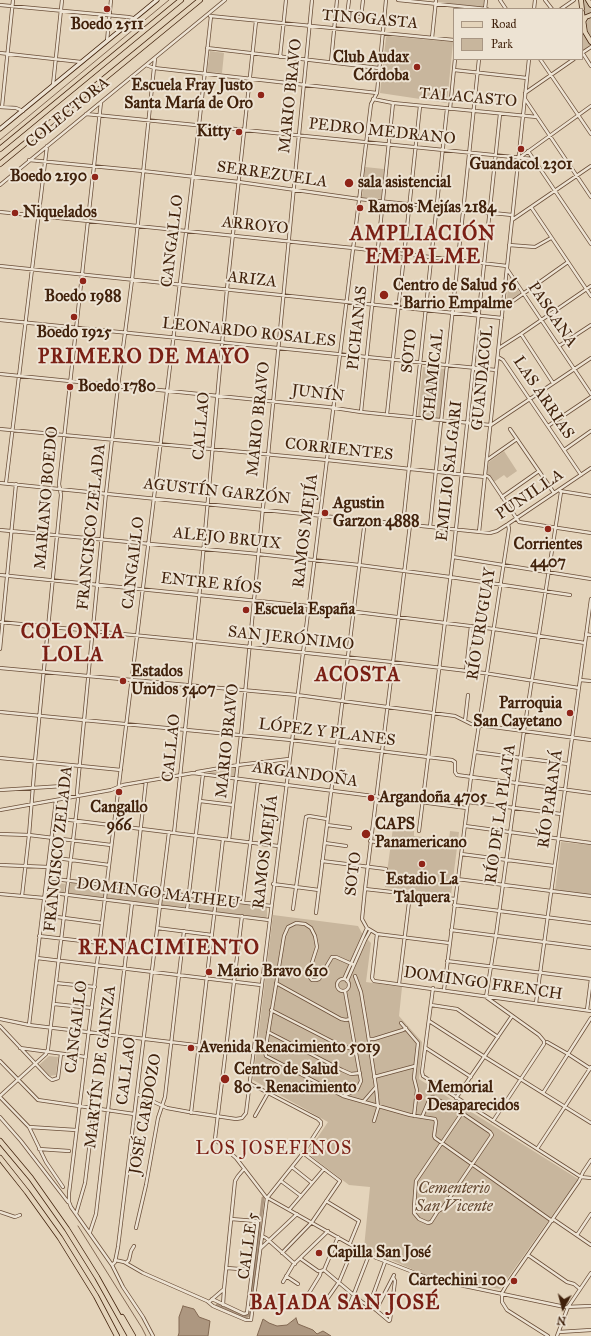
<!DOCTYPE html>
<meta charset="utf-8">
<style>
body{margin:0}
#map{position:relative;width:591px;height:1336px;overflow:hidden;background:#e4d4bb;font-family:"IM FELL Great Primer",serif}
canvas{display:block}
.legend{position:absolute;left:453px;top:8px;width:130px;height:52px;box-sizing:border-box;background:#ede3d3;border:1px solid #a89683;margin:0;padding:5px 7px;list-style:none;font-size:12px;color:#41220c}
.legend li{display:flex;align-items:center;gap:8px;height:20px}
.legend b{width:20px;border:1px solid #a89683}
.north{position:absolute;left:543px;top:1288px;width:40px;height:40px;-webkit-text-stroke:3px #ede3d3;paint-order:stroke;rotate:187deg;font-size:11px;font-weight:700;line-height:16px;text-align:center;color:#41220c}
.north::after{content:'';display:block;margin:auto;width:14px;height:18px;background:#41220c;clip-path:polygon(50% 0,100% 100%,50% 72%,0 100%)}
</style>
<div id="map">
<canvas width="591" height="1336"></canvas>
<ul class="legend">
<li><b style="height:5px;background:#e4d4bb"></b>Road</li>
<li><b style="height:11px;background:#c8b69d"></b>Park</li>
</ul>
<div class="north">N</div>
</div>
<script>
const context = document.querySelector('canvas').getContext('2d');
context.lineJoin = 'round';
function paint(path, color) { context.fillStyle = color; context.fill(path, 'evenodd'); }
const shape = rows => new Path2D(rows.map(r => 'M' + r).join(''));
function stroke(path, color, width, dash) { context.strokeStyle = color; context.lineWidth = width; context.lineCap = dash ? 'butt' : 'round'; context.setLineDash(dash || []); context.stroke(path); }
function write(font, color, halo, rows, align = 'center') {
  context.font = font + ' "IM FELL Great Primer",serif'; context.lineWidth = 4; context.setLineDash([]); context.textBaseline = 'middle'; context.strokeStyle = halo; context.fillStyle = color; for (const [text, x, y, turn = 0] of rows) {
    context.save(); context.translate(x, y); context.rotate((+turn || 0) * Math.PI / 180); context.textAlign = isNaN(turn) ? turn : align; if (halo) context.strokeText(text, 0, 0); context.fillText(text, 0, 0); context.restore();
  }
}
paint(shape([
 [438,0,484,0,483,7,438,2],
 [582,0,586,0,591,9,591,13,584,15],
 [589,18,591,18,591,37,588,31,586,24],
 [582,27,586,38,591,44,583,51,582,49],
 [388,36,453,42,447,103,380,93,386,37],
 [210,51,224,53,222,73,207,72],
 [365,167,384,169,381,199,362,197],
 [510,276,520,293,506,303],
 [423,367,445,369,440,418,418,416],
 [504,451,517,471,507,478,504,475,494,482,487,473,489,462],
 [235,768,236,774,235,776,208,773],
 [393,828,414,831,414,836,449,840,450,831,459,832,451,895,385,887],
 [561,842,591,845,591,895,555,890],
 [48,881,65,884,64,893,48,891,47,890],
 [71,883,103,888,105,889,104,896,100,898,70,894,68,892,69,885],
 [108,888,156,893,159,895,158,903,156,905,107,899],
 [163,894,185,897,185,907,162,906,161,904,162,896],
 [191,898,213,901,213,911,211,912,191,908,189,907],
 [218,902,267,907,267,916,266,918,219,912,216,910,217,903],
 [273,915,358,926,363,935,371,943,366,982,402,987,399,1016,422,1042,419,1079,578,1179,500,1289,432,1278,364,1248,370,1187,349,1185,307,1153,328,1122,253,1080],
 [49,1056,58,1057,56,1075,50,1076,39,1065]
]), '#c8b69d');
const water = shape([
 [183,1306,194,1309,199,1317,210,1321,208,1336,178,1336,179,1333,179,1317,183,1306],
 [296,1318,298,1324,313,1330,317,1334,323,1331,331,1336,257,1336,263,1319,269,1323,277,1326,287,1325,296,1318]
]);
paint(water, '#ad9780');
stroke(water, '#826852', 1);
stroke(shape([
 [0,140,169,0],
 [78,1226,142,1328,146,1336]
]), '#826852', 1);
stroke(shape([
 [217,1305,246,1317,249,1315,263,1198]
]), '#ad9780', 3);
const street = shape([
 [349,0,347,16,368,18],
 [398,0,487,9],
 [500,0,506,9],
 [545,0,552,9],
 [0,5,128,17,133,18],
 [485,9,486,0],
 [534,9,535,0],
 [561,9,574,0],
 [210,16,454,40],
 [361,17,363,0],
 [432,38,436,0],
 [107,41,111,0],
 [207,48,379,68],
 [582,52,591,66],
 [0,53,81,62],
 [582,53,591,47],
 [280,57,286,0],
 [540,59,591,134],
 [331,62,337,0],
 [146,65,154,68,377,93],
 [454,70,527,78],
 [53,85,62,0],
 [525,93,574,59],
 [373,99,393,103,537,117],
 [525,99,591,197],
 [0,107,16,108,23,111],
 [2,107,13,0],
 [450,109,455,59],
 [86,114,533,159],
 [528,151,591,244],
 [519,158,591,106],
 [29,160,143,171,239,182,359,199,512,215],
 [0,185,225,0],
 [531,207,591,296],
 [0,212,353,248,507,266],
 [512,220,591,166],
 [509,245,535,247,551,238],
 [0,266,502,318],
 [507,269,591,394],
 [503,308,568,262],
 [0,320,496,370],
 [521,334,553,383],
 [559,346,591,325],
 [499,348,521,334,591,286],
 [498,357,503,360,581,475],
 [0,374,328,407,361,412,490,425],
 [361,412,393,103],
 [387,414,420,106],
 [491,425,591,358],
 [548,426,591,397],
 [0,429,327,460,485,477],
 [510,429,554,493],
 [564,450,591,431],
 [487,460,517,439],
 [485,475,489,477,519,522,591,533],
 [0,483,490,533,497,531,508,524,591,468],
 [6,483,47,146],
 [560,491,591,496],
 [502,497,539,471],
 [403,524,447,109],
 [410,525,365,889,362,919,367,928,377,934,449,943],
 [430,527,479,59],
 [0,530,258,554,359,565,450,577,570,595],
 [479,532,529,59],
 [453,557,591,579],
 [0,575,308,606,494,629,585,643],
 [0,622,194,641,392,662,484,673,579,688],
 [586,634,591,635],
 [0,649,16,484],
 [0,668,297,695,455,716,471,724,591,740],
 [466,671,471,626],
 [580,680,591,681],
 [0,712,291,740,452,760,455,762,455,772,457,775,591,793],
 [465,721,468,695],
 [475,752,568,764],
 [0,758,121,770],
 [197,772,238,765,289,759],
 [0,790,63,786],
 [200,801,233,805],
 [468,802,561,814],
 [0,810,111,790,123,785,193,773,467,808],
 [54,818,278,846],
 [327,825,350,828],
 [465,826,591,843],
 [419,831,453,557,500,114],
 [174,833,199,599,227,289,256,21],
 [0,834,29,835,111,845],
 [229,840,241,735,312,0],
 [370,841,389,844],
 [325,843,346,846],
 [461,854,554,866],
 [49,857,109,865],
 [322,861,386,869],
 [0,865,48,867],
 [47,878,271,906],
 [457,879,591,896],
 [273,884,319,890],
 [134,888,146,781],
 [365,889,455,899],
 [45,892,269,920],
 [0,894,44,898],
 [22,896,29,835,35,761,61,495,59,484,101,102],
 [243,902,258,781],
 [454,905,591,923],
 [293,909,306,817,309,816,327,819],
 [187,910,203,774],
 [316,913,365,520],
 [42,915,102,923],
 [242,916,215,1139,218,1142,236,1158,266,1197,369,1255,431,1279,565,1307,591,1306],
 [157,928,212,935],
 [451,930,591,948],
 [377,934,372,978,374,981,591,1011],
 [39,936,100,943],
 [37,958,261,985],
 [447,961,591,979],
 [355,976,361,992,367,1028,376,1087,363,1102],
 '337 985a6 6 0 1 1 12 0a6 6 0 1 1-12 0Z',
 [344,979,367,928],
 [347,981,365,940,370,931],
 [56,983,95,987],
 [276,983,341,1019,346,1020,350,1019],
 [399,984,410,894],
 [433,988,422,1072,423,1076,581,1177,591,1178],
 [444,990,471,777,509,529,508,524],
 [345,991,361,1081,357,1090,343,1096,266,1056,265,1052,284,936,288,927,296,923,305,924,311,928,315,936,317,947,308,975,312,980,316,980,319,979,332,957,336,957,354,965],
 [536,1003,591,599],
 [54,1004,92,1008],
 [431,1005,457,1009,498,1037],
 [271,1010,341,1046,349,1048,355,1047],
 [587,1010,591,979],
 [0,1019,29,1025,253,1052],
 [429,1021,485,1057,591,1123],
 [401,1023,418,1043,414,1078,417,1090,414,1116],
 [29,1025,56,800],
 [0,1026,48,1077,52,1080,58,1078,61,1054],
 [268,1032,342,1070,351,1074,360,1073],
 [369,1039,374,1039,403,1030,406,1028],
 [547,1042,568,1054,591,1069],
 [20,1048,86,1057],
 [426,1048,471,1077],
 [0,1061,38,1100,134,1114],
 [374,1077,415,1066],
 [543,1093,591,1018],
 [137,1094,167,1108,189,1112,236,1119,242,1118,246,1113,371,104,377,93,386,0],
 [0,1096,35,1064,46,1054,48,1049,78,799,77,793,106,493,118,386,132,280,155,58],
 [343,1096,410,1115,435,1119,436,1122,434,1136,435,1138,552,1221],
 [0,1097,29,1127,76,1130],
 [456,1098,512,1016],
 [191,1113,223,839],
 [255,1116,268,1093],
 [0,1117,21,1141,68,1202],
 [422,1117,430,1098,433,1097,462,1113,490,1132,492,1135,442,1209,438,1211,431,1222,428,1223,419,1219,414,1213,414,1207,416,1181,462,1113],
 [374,1121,378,1108,376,1087],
 [493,1121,544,1044,544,1041,539,1035,486,997,496,935,524,731,561,492],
 [29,1127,46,1162,63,1187],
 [39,1149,69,1151],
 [537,1149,591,1067],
 [292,1167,312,1183],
 [281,1181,301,1196],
 [326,1201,359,1221,350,1243],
 [289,1210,324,1169],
 [0,1212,15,1217,20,1215],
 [76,1214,85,1183,94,1108],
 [553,1219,591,1245],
 [136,1228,146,1185,158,1118,165,1097,184,931],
 [90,1232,96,1214,132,903],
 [577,1235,591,1214],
 [262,1236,266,1238,295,1264],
 [261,1248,297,1214],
 [282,1253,312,1222,340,1181,303,1153],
 [528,1255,567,1282,574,1284,580,1289],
 [301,1259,318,1271,321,1271,324,1270,338,1237],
 [115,1260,124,1262,143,1273,207,1301,213,1306,246,1320,251,1320,267,1198,303,1153,321,1125,321,1122,318,1119,249,1083],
 [126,1263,129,1260,131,1251,134,1246],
 [112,1265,115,1262,118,1247,169,832],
 [227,1268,252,1270],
 [324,1270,362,1302,376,1310,389,1321,390,1320,395,1281,393,1277],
 [286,1276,298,1284],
 [283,1282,293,1265,328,1231],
 [309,1293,320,1275,321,1271],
 [212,1299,244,1314,247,1313,258,1223,256,1221,231,1219],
 [209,1302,224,1289,235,1181,238,1176,244,1169],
 [325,1302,339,1282,354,1246],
 [350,1304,369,1255],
 [223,1305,224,1289],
 [369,1306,385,1262],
 [376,1310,394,1275],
 [559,1332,591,1330],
 [153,1336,143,1317,123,1287,112,1265,71,1207,69,1202,69,1193,167,391,199,125,211,16],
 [548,1336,507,1310,502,1302,502,1293,506,1286,579,1181,583,1172,591,1160],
 [557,1336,568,1307,591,1273]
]);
const secondary = shape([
 [0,129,157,0]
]);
const primary = shape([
 [581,0,582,9],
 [588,0,591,5],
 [582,12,585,32,591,42],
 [583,22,586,17,591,15]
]);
const highway = shape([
 [0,149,181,0],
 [0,164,200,0],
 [0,1141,31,1178,67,1229,97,1277,130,1336],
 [0,1158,27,1192,60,1238,96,1296,117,1336],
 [122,1317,133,1336]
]);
stroke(street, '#6a4e38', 4);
stroke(secondary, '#41220c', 5);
stroke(primary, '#41220c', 5.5);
stroke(highway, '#41220c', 6);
stroke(street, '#ede3d3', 2.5);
stroke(secondary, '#ede3d3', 3.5);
stroke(primary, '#e4d4bb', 4);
stroke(highway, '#e4d4bb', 4.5);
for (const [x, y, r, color] of [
 [107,9,4,"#8f2418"],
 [417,67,4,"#8f2418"],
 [261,95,4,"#8f2418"],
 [239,132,4,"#8f2418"],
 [521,149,4,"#8f2418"],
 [95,177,4,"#8f2418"],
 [349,183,5,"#8f2418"],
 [360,208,4,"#8f2418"],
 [15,213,4,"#8f2418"],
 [83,281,4,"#8f2418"],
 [384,295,5,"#8f2418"],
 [74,317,4,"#8f2418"],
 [70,387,4,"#8f2418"],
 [325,513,4,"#8f2418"],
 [548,529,4,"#8f2418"],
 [246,610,4,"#8f2418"],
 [123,681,4,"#8f2418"],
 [570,713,4,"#8f2418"],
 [119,792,4,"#8f2418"],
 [371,798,4,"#8f2418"],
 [366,834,5,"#8f2418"],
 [422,864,4,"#8f2418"],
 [209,972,4,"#8f2418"],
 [191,1048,4,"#8f2418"],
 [225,1079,5,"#8f2418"],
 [419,1097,4,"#8f2418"],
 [319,1253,4,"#8f2418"],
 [514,1281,4,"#8f2418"]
]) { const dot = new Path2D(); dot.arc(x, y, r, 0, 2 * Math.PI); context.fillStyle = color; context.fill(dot); stroke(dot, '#ede3d3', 1.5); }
write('16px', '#41220c', '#ede3d3', [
 ["TINOGASTA",370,20,5],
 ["MARIO BRAVO",291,96,-84],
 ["TALACASTO",468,98,5],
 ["COLECTORA",68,113,-39],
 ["PEDRO MEDRANO",382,132,6],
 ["SERREZUELA",272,175,8],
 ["ARROYO",255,226,6],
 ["CANGALLO",173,241,-83],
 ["ARIZA",252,280,6],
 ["PASCANA",552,315,56],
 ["PICHANAS",358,328,-84],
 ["LEONARDO ROSALES",249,333,6],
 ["SOTO",410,351,-84],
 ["CHAMICAL",434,375,-84],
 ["GUANDACOL",483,378,-84],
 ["JUNÍN",318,394,7],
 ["LAS ARRIAS",543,398,56],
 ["MARIO BRAVO",259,419,-84],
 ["CALLAO",202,426,-85],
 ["CORRIENTES",339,450,6],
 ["EMILIO SALGARI",450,471,-84],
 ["AGUSTÍN GARZÓN",217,492,6],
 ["PUNILLA",530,495,-34],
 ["MARIANO BOEDO",47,498,-85],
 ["FRANCISCO ZELADA",92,527,-84],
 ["RAMOS MEJÍA",306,531,-83],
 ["ALEJO BRUIX",227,539,6],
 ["CANGALLO",134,563,-83],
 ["ENTRE RÍOS",211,584,6],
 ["RÍO URUGUAY",482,624,-81],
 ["SAN JERÓNIMO",291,639,6],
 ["LÓPEZ Y PLANES",327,733,7],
 ["MARIO BRAVO",228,741,-84],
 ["CALLAO",172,748,-84],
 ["ARGANDOÑA",305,775,8],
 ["RÍO PARANÁ",551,799,-82],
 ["RÍO DE LA PLATA",501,814,-82],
 ["FRANCISCO ZELADA",59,849,-84],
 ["RAMOS MEJÍA",266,852,-83],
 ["SOTO",354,874,-83],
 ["DOMINGO MATHEU",158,894,7],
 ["DOMINGO FRENCH",483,984,8],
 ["CANGALLO",77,1027,-83],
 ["MARTÍN DE GAINZA",101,1067,-83],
 ["CALLAO",127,1071,-83],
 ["JOSÉ CARDOZO",146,1114,-80],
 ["CALLE 5",249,1246,-82]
]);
write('bold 16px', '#41220c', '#ede3d3', [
 ["Boedo 2511",107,25,"center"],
 ["Club Audax",409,58,"right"],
 ["Córdoba",409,76,"right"],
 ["Escuela Fray Justo",253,86,"right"],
 ["Santa María de Oro",253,104,"right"],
 ["Kitty",231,132,"right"],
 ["Guandacol 2301",521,165,"center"],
 ["Boedo 2190",87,177,"right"],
 ["sala asistencial",358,183],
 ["Ramos Mejías 2184",368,208],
 ["Niquelados",23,213],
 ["Centro de Salud 56",393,286],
 ["- Barrio Empalme",393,304],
 ["Boedo 1988",83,297,"center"],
 ["Boedo 1925",74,333,"center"],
 ["Boedo 1780",78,387],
 ["Agustin",333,504],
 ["Garzon 4888",333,522],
 ["Corrientes",548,545,"center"],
 ["4407",548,563,"center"],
 ["Escuela España",254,610],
 ["Estados",131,672],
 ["Unidos 5407",131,690],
 ["Parroquia",562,704,"right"],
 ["San Cayetano",562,722,"right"],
 ["Argandoña 4705",379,798],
 ["Cangallo",119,808,"center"],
 ["966",119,826,"center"],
 ["CAPS",375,825],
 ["Panamericano",375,843],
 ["Estadio La",422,880,"center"],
 ["Talquera",422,898,"center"],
 ["Mario Bravo 610",217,972],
 ["Avenida Renacimiento 5019",199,1048],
 ["Centro de Salud",234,1070],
 ["80 - Renacimiento",234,1088],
 ["Memorial",427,1088],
 ["Desaparecidos",427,1106],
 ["Capilla San José",327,1253],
 ["Cartechini 100",506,1281,"right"]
], 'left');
write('italic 16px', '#634730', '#ede3d3', [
 ["Cementerio",454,1189],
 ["San Vicente",454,1207]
]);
context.letterSpacing = '1px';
write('18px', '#7a1f14', '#ede3d3', [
 ["LOS JOSEFINOS",274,1150]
]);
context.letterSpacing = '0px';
context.letterSpacing = '1px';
write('bold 20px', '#7a1f14', '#ede3d3', [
 ["AMPLIACIÓN",423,235],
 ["EMPALME",423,258],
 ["PRIMERO DE MAYO",144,358],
 ["COLONIA",73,633],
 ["LOLA",73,656],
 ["ACOSTA",358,676],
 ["RENACIMIENTO",169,949],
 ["BAJADA SAN JOSÉ",345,1304]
]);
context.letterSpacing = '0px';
</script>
